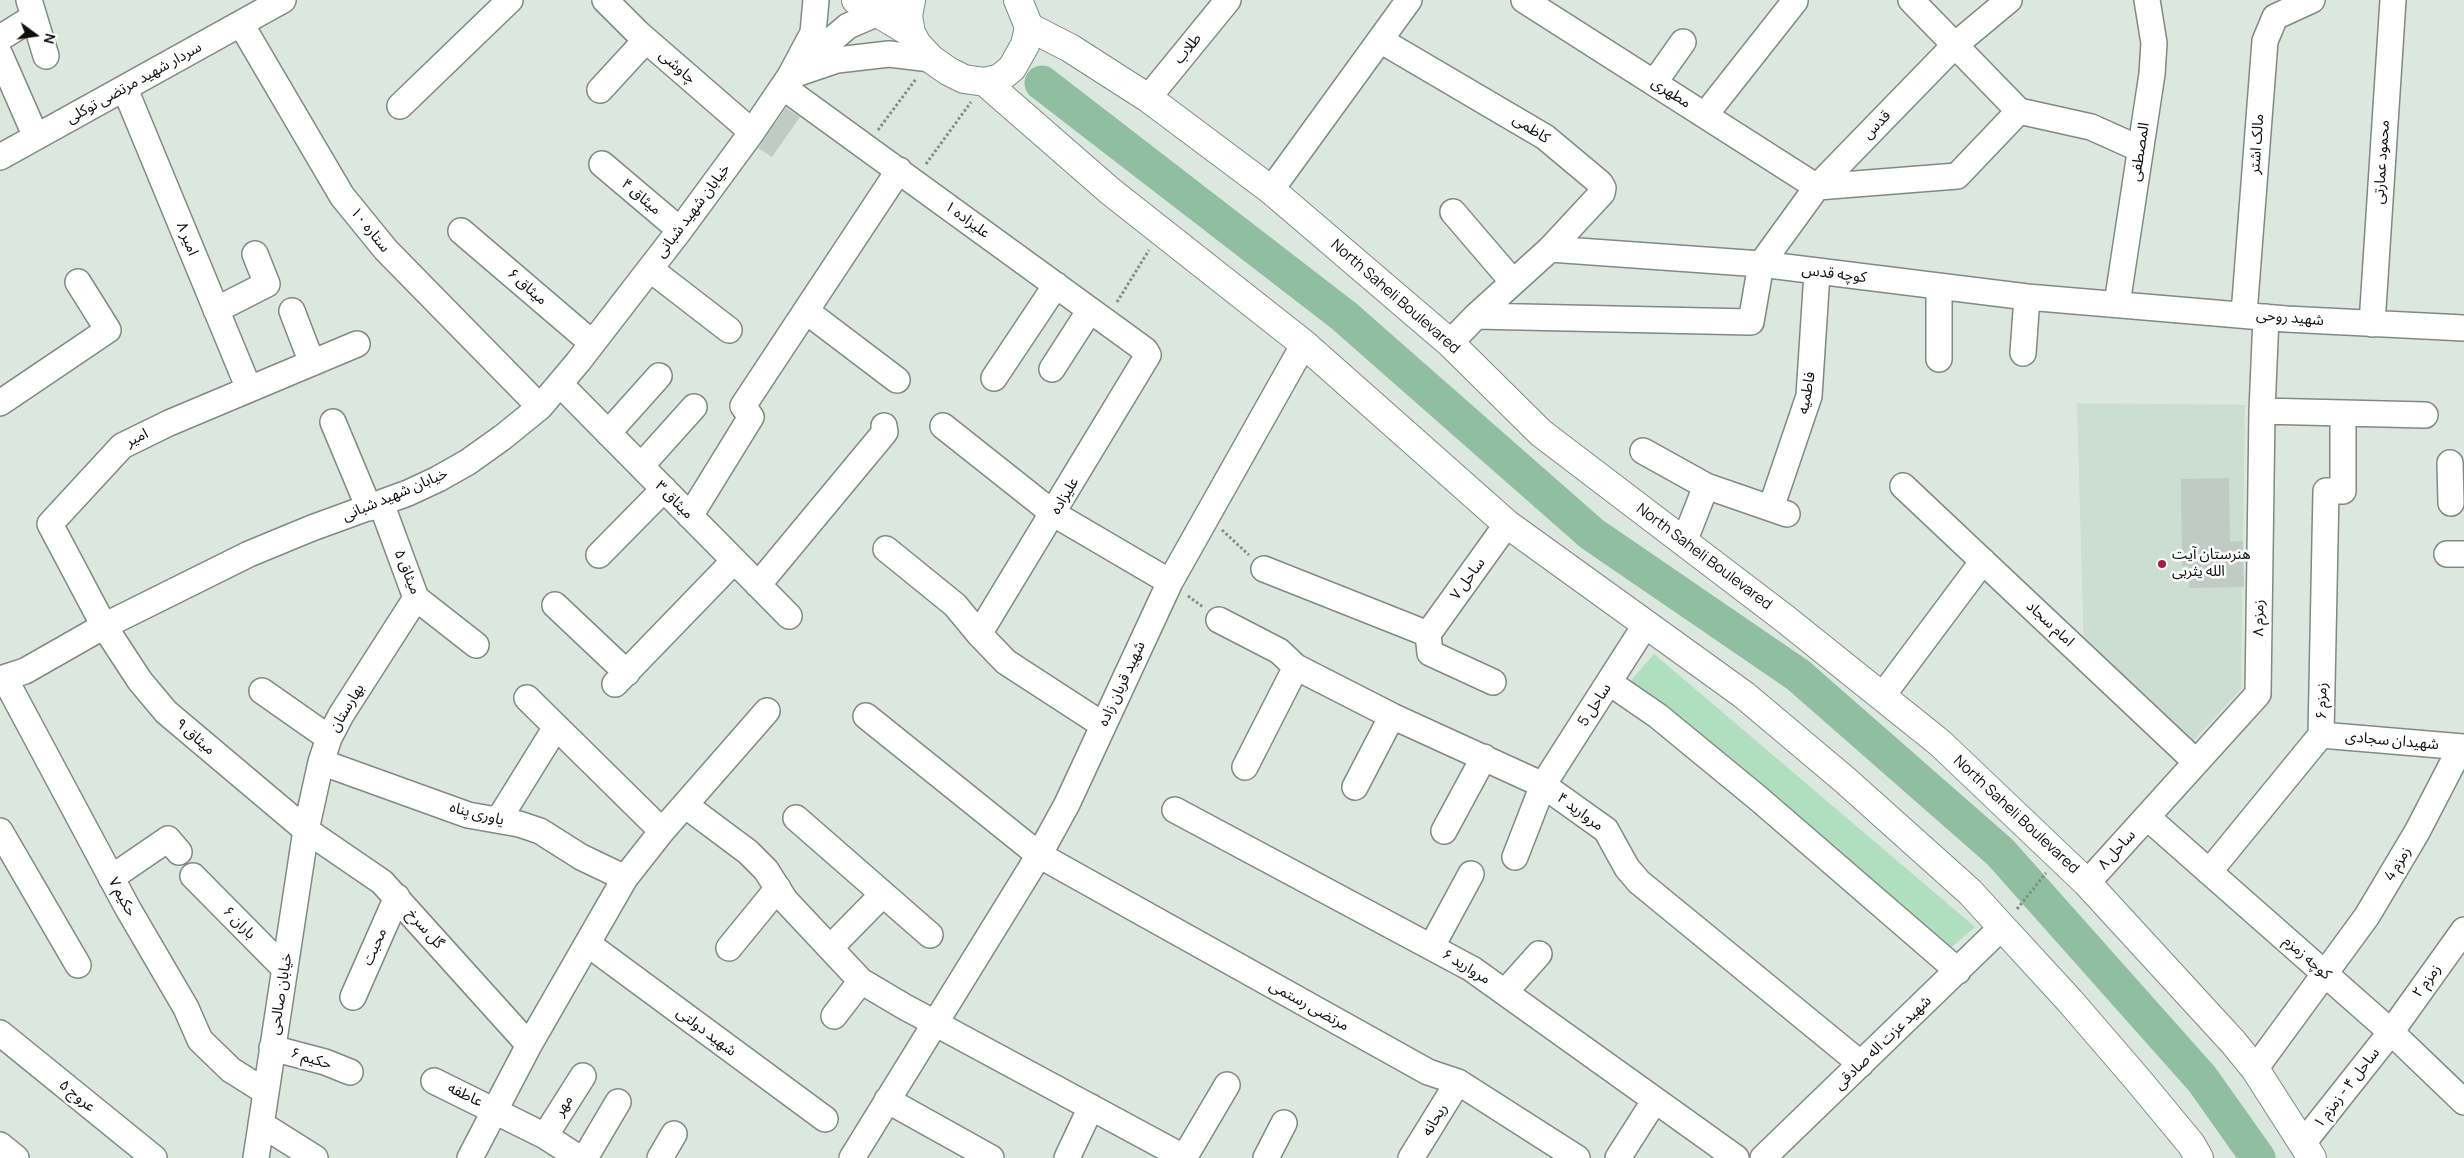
<!DOCTYPE html>
<meta charset="utf-8">
<style>
body{margin:0}
#map{position:relative;width:2464px;height:1158px;overflow:hidden;background:#dce7df;font-family:Manrope,sans-serif}
canvas{display:block}
.north{position:absolute;left:10px;top:10px;width:50px;height:50px;-webkit-text-stroke:4px #fff;paint-order:stroke;rotate:104deg;font-size:14px;font-weight:700;line-height:20px;text-align:center;color:#0c0f0d}
.north::after{content:'';display:block;margin:auto;width:18px;height:22px;background:#0c0f0d;clip-path:polygon(50% 0,100% 100%,50% 72%,0 100%)}
</style>
<div id="map">
<canvas width="2464" height="1158"></canvas>
<div class="north">N</div>
</div>
<script>
const context = document.querySelector('canvas').getContext('2d');
context.lineJoin = 'round';
function paint(path, color) { context.fillStyle = color; context.fill(path, 'evenodd'); }
const shape = rows => new Path2D(rows.map(r => 'M' + r).join(''));
function stroke(path, color, width, dash) { context.strokeStyle = color; context.lineWidth = width; context.lineCap = dash ? 'butt' : 'round'; context.setLineDash(dash || []); context.stroke(path); }
function write(font, color, halo, rows, align = 'center') {
  context.font = font + ' Manrope,"Noto Sans Arabic",sans-serif'; context.lineWidth = 5; context.setLineDash([]); context.textBaseline = 'middle'; context.strokeStyle = halo; context.fillStyle = color; for (const [text, x, y, turn = 0] of rows) {
    context.save(); context.translate(x, y); context.rotate((+turn || 0) * Math.PI / 180); context.textAlign = isNaN(turn) ? turn : align; if (halo) context.strokeText(text, 0, 0); context.fillText(text, 0, 0); context.restore();
  }
}
paint(shape([
 [2077,403,2245,405,2241,689,2184,751,2084,656]
]), '#ccded2');
paint(shape([
 [1654,654,1975,927,1947,951,1627,685]
]), '#b0dfc0');
stroke(shape([
 [1042,83,1344,316,1592,534,1798,675,2000,852,2202,1079,2258,1158]
]), '#8fbfa0', 35);
paint(shape([
 [786,108,800,117,772,157,758,148],
 [2229,478,2230,542,2243,541,2244,587,2189,588,2189,566,2182,566,2181,479]
]), '#c0cbc4');
const minor = shape([
 [29,0,46,56],
 [605,0,638,33,752,132],
 [1524,0,1817,187,1957,176,2019,111],
 [1911,0,2019,111,2091,127,2140,149],
 [241,24,342,196,386,250,540,407],
 [0,38,34,17],
 [1380,40,1545,137,1600,183,1603,188,1602,193,1550,249,1476,316,1450,343],
 [0,55,36,137],
 [803,64,848,26,908,0],
 [790,76,837,60,889,54,931,59],
 [1654,83,1683,42],
 [783,87,1090,310,1145,350,1148,355,979,634],
 [125,89,249,389],
 [600,90,646,40],
 [1148,98,1228,0],
 [400,106,510,0],
 [1705,115,1795,1],
 [0,157,283,0],
 [602,164,680,230],
 [1271,190,1409,0],
 [1453,212,1513,282],
 [461,231,592,343],
 [1550,249,1761,264,2027,297,2286,319,2464,328],
 [650,269,729,330],
 [2117,304,2152,74,2154,43,2147,0],
 [216,310,267,284,255,254],
 [292,311,312,363],
 [806,311,897,380],
 [2244,314,2265,41,2275,17,2312,0],
 [1476,316,1751,322,1761,264,1817,187,1955,45,2009,0],
 [2372,324,2393,0],
 [357,344,169,423,122,446,50,524,104,626,140,681,166,712,306,830,382,882,529,1045],
 [2023,353,2027,297],
 [1939,359,1939,286],
 [1052,369,1090,310],
 [994,378,1056,285],
 [560,384,789,616],
 [0,403,108,330,78,282],
 [2262,411,2425,415],
 [333,422,369,508],
 [943,426,1054,514,1170,582],
 [608,433,659,376],
 [1643,451,1706,486],
 [2450,463,2451,503],
 [641,466,694,407],
 [1903,486,2196,762],
 [381,503,416,598,476,645],
 [1771,508,1809,396,1817,273],
 [690,516,751,417,743,406,899,170],
 [1684,542,1706,486,1787,514],
 [886,549,955,605,979,634,1006,662,1103,725],
 [2447,554,2464,554],
 [599,555,664,489],
 [1264,569,1428,634,1430,653,1493,682],
 [758,585,885,432,884,426],
 [555,605,627,673],
 [1219,620,1279,651,1296,667,1392,716,1543,785,1606,830,1627,868,1639,882,1861,1064],
 [1428,634,1507,524],
 [0,679,25,671,104,626,249,554,312,528,408,493,438,479,468,462,503,437,540,407,578,362,680,230,752,132,790,76,813,33,816,0],
 [5,679,127,907,186,1008,200,1040,231,1070,266,1092],
 [1610,683,1658,716,1759,799,1958,971],
 [615,684,734,561],
 [262,691,329,738],
 [1883,695,1983,561],
 [527,698,662,831],
 [866,716,1039,855,1428,1072,1458,1082,1577,1158],
 [2321,735,2464,747],
 [321,762,468,815,519,824,540,831,581,857,625,878],
 [1245,767,1296,667],
 [1355,787,1392,716],
 [685,805,748,852,766,870,785,900,861,981,905,1007,1185,1158],
 [1175,810,1472,969,1736,1158],
 [2147,817,2391,1032,2464,1102],
 [796,818,930,935],
 [499,819,556,727],
 [0,831,78,965],
 [1444,831,1484,757],
 [1515,857,1543,785,1646,624],
 [2209,872,2321,735,2326,491,2343,491,2343,428],
 [193,876,285,969],
 [111,878,168,839,179,852],
 [2087,883,2258,694,2262,411,2266,317],
 [588,944,825,1119],
 [1432,946,1471,874],
 [729,948,778,888],
 [830,948,883,894],
 [1506,991,1539,954],
 [353,997,397,897],
 [834,1016,861,981],
 [0,1033,154,1158],
 [272,1048,325,1062,350,1072],
 [2255,1069,2367,916,2417,832,2461,747],
 [434,1081,545,1136,579,1158],
 [887,1100,991,1158],
 [261,1124,315,1158],
 [545,1136,583,1076],
 [2303,1143,2391,1032,2464,930],
 [0,1145,16,1158],
 [256,1158,306,830,321,762,329,738,341,715,416,598],
 [470,1158,529,1045,625,878,662,831,767,711],
 [585,1158,618,1102],
 [660,1158,674,1134],
 [852,1158,1039,855,1067,804,1170,582,1304,344],
 [1067,1158,1091,1107],
 [1184,1158,1227,1085],
 [1266,1158,1284,1123],
 [1411,1158,1458,1082],
 [1618,1158,1655,1100],
 [1763,1158,2002,927]
]);
const major = shape([
 [856,0,911,33],
 [911,0,908,16,911,33,917,44,931,59,948,71,964,79,985,82,1000,78,1012,68,1025,45,1029,27,1018,0],
 [1029,27,1070,48,1148,98,1271,190,1450,343,1541,433,1784,618,1940,743,2087,883,2233,1042,2255,1069,2312,1158],
 [985,82,1110,191,1304,344,1507,524,1744,695,1845,780,1970,892,2002,927,2070,1001,2138,1080,2191,1144,2199,1158]
]);
stroke(minor, '#808a83', 28);
stroke(major, '#808a83', 30);
stroke(shape([
 [878,130,916,79],
 [926,164,971,102],
 [1117,302,1149,250],
 [1222,530,1249,555],
 [1188,596,1203,607],
 [2017,909,2046,873]
]), '#838b85', 3, [2.5, 2.5]);
stroke(minor, '#fff', 25);
stroke(major, '#fff', 28);
for (const [x, y, r, color] of [
 [2162,564,5,"#ab194f"]
]) { const dot = new Path2D(); dot.arc(x, y, r, 0, 2 * Math.PI); context.fillStyle = color; context.fill(dot); stroke(dot, '#fff', 2); }
write('15px', '#0c0f0d', '#fff', [
 ["طلاب",1188,49,-51],
 ["چاوشی",677,67,41],
 ["سردار شهید مرتضی توکلی",134,83,-29],
 ["مطهری",1671,93,33],
 ["قدس",1877,125,-46],
 ["کاظمی",1531,129,33],
 ["مالک اشتر",2257,144,-86],
 ["المصطفی",2140,152,-81],
 ["محمود عمارتی",2382,162,-86],
 ["میثاق ۴",641,197,40],
 ["خیابان شهید شبانی",693,211,-53],
 ["علیزاده ۱",967,220,36],
 ["ستاره ۱۰",370,230,51],
 ["امیر ۸",187,239,68],
 ["کوچه قدس",1834,274,7],
 ["میثاق ۶",527,287,41],
 ["North Saheli Boulevared",1395,297,41],
 ["شهید روحی",2290,318,5],
 ["فاطمیه",1807,393,-80],
 ["امیر",137,438,-27],
 ["خیابان شهید شبانی",395,495,-23],
 ["علیزاده",1065,496,-59],
 ["میثاق ۳",674,500,45],
 ["North Saheli Boulevared",1704,557,37],
 ["میثاق ۵",407,572,68],
 ["ساحل ۷",1468,579,-54],
 ["زمزم ۸",2259,618,-89],
 ["امام سجاد",2050,624,43],
 ["شهید قربان زاده",1122,684,-65],
 ["زمزم ۶",2322,701,-89],
 ["ساحل 5",1595,705,-57],
 ["بهارستان",347,708,-59],
 ["میثاق ۹",195,737,41],
 ["شهیدان سجادی",2392,741,5],
 ["مروارید ۴",1580,812,36],
 ["یاوری پناه",477,814,14],
 ["North Saheli Boulevared",2016,815,43],
 ["ساحل ۸",2117,850,-48],
 ["زمزم 4",2398,864,-59],
 ["حکیم ۷",122,897,61],
 ["باران ۶",239,923,45],
 ["گل سرخ",425,929,48],
 ["محبت",375,947,-66],
 ["کوچه زمزم",2307,958,41],
 ["مروارید ۶",1466,967,31],
 ["زمزم ۲",2427,981,-54],
 ["خیابان صالحی",281,994,-81],
 ["مرتضی رستمی",1309,1006,29],
 ["شهید دولتی",706,1032,37],
 ["شهید عزت اله صادقی",1883,1043,-44],
 ["حکیم ۶",311,1059,17],
 ["ساحل ۴ - زمزم ۱",2347,1088,-52],
 ["عاطفه",465,1095,26],
 ["عروج ۵",77,1096,39],
 ["مهر",564,1106,-58],
 ["ریحانه",1435,1120,-59]
]);
write('15px', '#0c0f0d', '#fff', [
 ["هنرستان آیت",2172,555],
 ["الله یثربی",2172,572]
], 'left');
</script>
